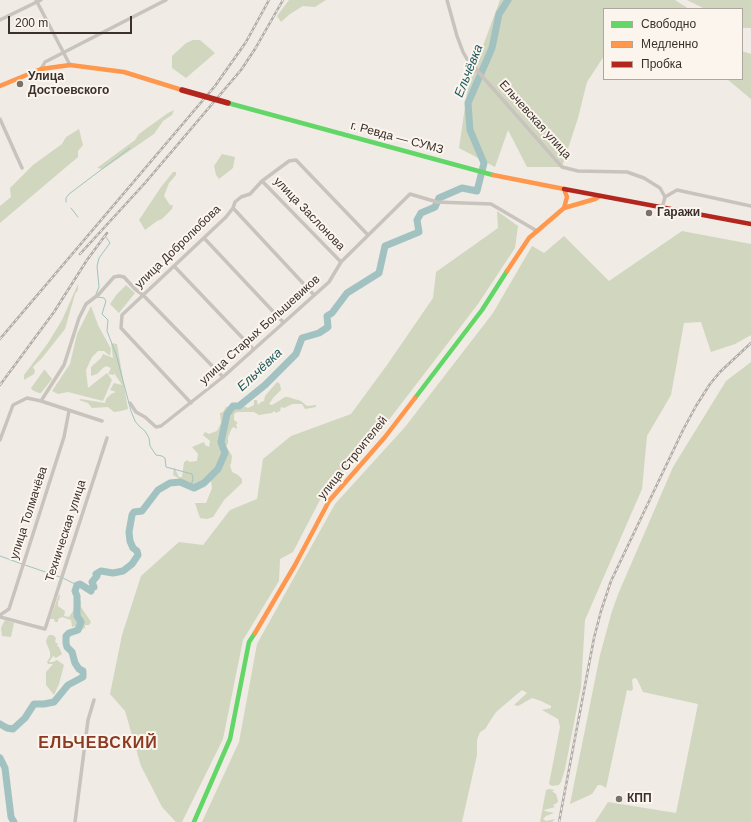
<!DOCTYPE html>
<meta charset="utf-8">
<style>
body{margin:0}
#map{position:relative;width:751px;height:822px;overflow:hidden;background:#f0ebe5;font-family:Helvetica,sans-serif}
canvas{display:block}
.legend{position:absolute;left:603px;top:8px;width:140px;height:72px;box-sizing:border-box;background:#fbf5ee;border:1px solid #aea6a0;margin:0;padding:5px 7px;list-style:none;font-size:12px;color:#3b302b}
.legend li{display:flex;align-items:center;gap:8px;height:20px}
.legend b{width:20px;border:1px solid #aea6a0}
.scale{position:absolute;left:8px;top:16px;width:124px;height:18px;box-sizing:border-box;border:2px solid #3b302b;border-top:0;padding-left:5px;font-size:12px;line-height:14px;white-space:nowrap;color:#3b302b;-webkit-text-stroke:3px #fbf5ee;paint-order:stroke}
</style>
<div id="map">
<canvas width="751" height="822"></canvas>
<ul class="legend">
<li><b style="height:5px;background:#63d668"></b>Свободно</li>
<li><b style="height:5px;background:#ff974d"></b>Медленно</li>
<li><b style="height:5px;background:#b3261e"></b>Пробка</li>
</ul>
<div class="scale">200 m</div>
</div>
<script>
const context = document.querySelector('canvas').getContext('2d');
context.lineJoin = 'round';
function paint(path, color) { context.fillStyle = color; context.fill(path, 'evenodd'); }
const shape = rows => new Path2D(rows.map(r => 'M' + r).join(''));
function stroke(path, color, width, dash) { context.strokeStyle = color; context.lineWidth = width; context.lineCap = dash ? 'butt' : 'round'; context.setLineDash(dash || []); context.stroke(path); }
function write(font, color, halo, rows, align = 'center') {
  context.font = font + ' Helvetica,sans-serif'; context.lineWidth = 4; context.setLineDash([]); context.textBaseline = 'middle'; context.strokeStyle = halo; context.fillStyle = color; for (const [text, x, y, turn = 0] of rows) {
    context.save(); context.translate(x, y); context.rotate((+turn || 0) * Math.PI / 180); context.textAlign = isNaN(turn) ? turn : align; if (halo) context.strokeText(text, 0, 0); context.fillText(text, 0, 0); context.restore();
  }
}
paint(shape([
 [289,0,326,0,315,7,303,6,290,14,281,22,277,16],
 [500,0,675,0,689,9,604,9,604,56,587,82,578,118,562,167,527,167,508,130,495,167,459,148,468,86],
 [687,0,751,0,751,28,742,28,742,9,705,9],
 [193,40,200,40,215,53,186,78,172,68,172,56,186,43],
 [742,51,751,54,751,99,727,79,742,79],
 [174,110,172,115,163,121,154,134,103,169,97,168,135,140,139,134,147,128,168,113],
 [79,129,83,145,78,151,78,157,0,223,0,206,11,197,10,188,33,165,62,144,66,137],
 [222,154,235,157,233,168,219,179,216,175,214,166],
 [173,172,176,172,176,175,169,183,164,196,170,205,173,205,172,209,162,219,157,221,145,230,139,220,161,187],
 [497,211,518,226,515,248,478,304,381,430,321,498,293,552,280,559,279,581,243,640,223,739,182,822,176,822,162,807,141,766,125,711,110,694,122,635,141,576,179,542,203,545,230,510,257,499,263,459,291,436,351,414,387,365,433,298,436,272,498,228],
 [682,231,751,244,751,335,735,344,711,352,701,322,684,323,671,395,647,436,642,489,585,620,581,687,565,769,561,782,559,785,552,786,549,784,560,727,558,719,542,710,551,708,551,706,541,701,532,698,518,706,514,705,527,693,522,690,496,712,485,729,480,732,477,740,477,755,462,822,202,822,239,742,257,644,335,504,405,427,493,313,532,246,544,253,564,236,609,281],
 [78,284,78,290,75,294,65,329,42,358,33,367,35,371,34,374,24,380,24,375,48,343,62,320],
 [126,285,135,293,119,313,110,304,117,294],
 [91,306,98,325,111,349,110,356,104,351,98,351,92,357,86,370,88,388,107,373,112,380,103,401,68,392,58,394,52,391,70,364,77,334],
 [111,343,117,344,128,409,121,411,114,412,108,407,92,408,88,403,79,400,81,399,105,403,106,399,111,394,116,392,110,390,114,383,122,385,114,373,114,375,108,374,111,368,106,366,103,368,97,374,91,376,91,367,101,358,103,354,113,358],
 [751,362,751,822,595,822,608,802,676,813,698,704,643,692,637,679,634,678,632,680,633,689,631,691,627,690,606,788,601,785,598,785,592,794,570,804,600,655,612,611,619,592,673,467,726,381],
 [44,370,45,370,52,379,41,393,39,393,32,390,31,388],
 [277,382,280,384,281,390,273,398,269,404,272,405,285,397,288,397,301,401,307,406,316,405,316,407,305,409,302,404,292,404,284,408,281,407,280,411,276,413,274,411,272,413,259,415,254,412,237,412,234,414,234,420,238,423,236,424,237,428,236,429,234,427,232,428,228,437,228,443,226,446,232,456,231,464,230,465,232,472,238,475,242,479,242,483,224,500,213,517,207,519,200,518,195,503,206,503,212,488,211,481,197,489,173,475,174,467,179,477,182,477,184,462,188,460,189,462,197,461,198,454,192,447,204,442,205,445,209,447,210,441,203,435,205,432,209,434,217,431,221,423,220,413,223,412,226,407,238,404,248,408,254,405,254,400,257,400,258,405,261,402,264,401,265,396],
 [59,594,60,596,59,600,58,601,58,606,65,611,64,616,69,617,73,611,75,603,78,603,79,604,79,602,81,601,81,607,91,622,89,625,85,625,85,628,77,632,75,630,75,626,72,627,71,620,62,617,58,619,58,622,55,622,54,619,50,619],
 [5,620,14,623,11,637,2,636,1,628],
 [49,635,53,635,56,638,55,642,58,644,57,646,59,647,62,654,56,658,53,656,49,662,53,662,57,660,64,665,59,684,54,695,46,685,46,672,53,664,48,664,47,662,50,657,50,652,46,642,47,638],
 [549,789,555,790,552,791,556,794,558,801,557,803,553,805,555,807,544,810,545,811,554,813,546,816,543,819,546,821,555,819,552,822,540,822,546,790]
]), '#d1d6bf');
stroke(shape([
 [66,202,66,198,69,194,130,148],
 [71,208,78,217],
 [96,294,99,287,97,266,99,258,110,243,106,237],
 [98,297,104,298,106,301,102,314,108,320,107,331,116,354,131,411,135,421,139,426,145,431,149,438,150,446,156,455,162,456,165,458,166,467,192,474,193,478,191,487],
 [0,556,22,564],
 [25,565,60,577],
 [63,578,77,585]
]), '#a1c2c1', 1);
stroke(shape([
 [0,724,7,728,13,729,25,718,34,704,44,704,54,702,68,685,83,677,83,671,79,669,75,663,72,652,67,647,66,643,66,636,69,633,78,630,81,622,77,616,77,596,75,591,77,585,80,584,91,591,92,587,94,587,92,582,97,576,96,574,101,571,113,573,123,571,132,564,138,555,137,551,133,548,130,541,129,532,132,515,134,512,142,511,158,490,170,483,180,482,194,488,204,483,218,469,225,453,221,442,227,414,233,406,239,406,265,385,296,354,302,338,319,333,328,327,327,316,332,313,347,293,379,273,385,246,419,232,417,220,421,213,435,207,439,198,462,188,477,191,484,163,470,130,468,103,492,48,499,14,508,0],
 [0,758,5,768,11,817,14,822]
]), '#a1c2c1', 7);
stroke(shape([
 [36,0,70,65],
 [447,0,457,36,463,52,467,59,562,167,578,171,627,172,644,178,660,188,665,197,662,208],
 [0,20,41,0],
 [41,69,45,62,166,0],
 [0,119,22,168],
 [262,181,341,262],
 [665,197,677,190,751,206],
 [233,208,314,295],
 [204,238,283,322],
 [174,266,253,349],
 [41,401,64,365,79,318,86,304,98,295,114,277,119,276,124,277,135,289,143,295,223,377],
 [130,403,136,412,145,417,156,427,161,426,223,377,329,282,341,262,410,194,437,202,491,204,537,231],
 [191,403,121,328,122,315,226,217,233,208,235,202,241,197,250,194,262,181,289,161,296,160,368,235],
 [0,440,13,405,27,398,41,401,102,421],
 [0,615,9,609,64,437,69,411],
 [0,617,45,629,107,438],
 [75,822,88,720,94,700]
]), '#c9c3be', 3.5);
stroke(shape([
 [228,103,493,175],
 [415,398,482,310,507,271],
 [194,822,230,739,249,642,255,633]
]), '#63d668', 4.5);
stroke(shape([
 [0,86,41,69,70,65,124,72,182,90],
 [493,175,564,189,567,197,564,208,529,238,507,271],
 [564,208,595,199,600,196],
 [255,633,295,565,329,501,385,437,415,398]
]), '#ff974d', 4.5);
stroke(shape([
 [564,189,751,224]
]), '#b3261e', 4.5);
const rail = shape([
 [80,254,145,183,241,70,255,49,283,0],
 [0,339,215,86,246,42,269,0],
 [0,385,54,312,87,260,107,233],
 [559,822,594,638,601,611,611,581,683,430,696,406,710,384,720,372,751,343]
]);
stroke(rail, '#b1aca8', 2.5);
stroke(rail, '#fbf5ee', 1, [3]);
stroke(shape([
 [182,90,228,103]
]), '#b3261e', 5.5);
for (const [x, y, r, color] of [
 [20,84,4,"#7a716c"],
 [649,213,4,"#7a716c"],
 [619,799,4,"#7a716c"]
]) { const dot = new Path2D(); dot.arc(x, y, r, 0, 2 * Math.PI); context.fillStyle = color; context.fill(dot); stroke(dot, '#fbf5ee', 1.5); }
write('bold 12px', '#3b302b', '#fbf5ee', [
 ["Улица",28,77],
 ["Достоевского",28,91],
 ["Гаражи",657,213],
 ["КПП",627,799]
], 'left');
write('12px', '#3b302b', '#fbf5ee', [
 ["Ельчевская улица",535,120,48],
 ["г. Ревда — СУМЗ",397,138,15],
 ["улица Заслонова",309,214,46],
 ["улица Добролюбова",178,247,-44],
 ["улица Старых Большевиков",260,330,-42],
 ["улица Строителей",353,458,-51],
 ["улица Толмачёва",29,513,-72],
 ["Техническая улица",66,531,-72]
]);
write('italic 13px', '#1f5a5e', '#fbf5ee', [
 ["Ельчёвка",469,71,-68],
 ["Ельчёвка",260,370,-43]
]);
context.letterSpacing = '1px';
write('bold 16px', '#8c3b22', '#fbf5ee', [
 ["ЕЛЬЧЕВСКИЙ",98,744]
]);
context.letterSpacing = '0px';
</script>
